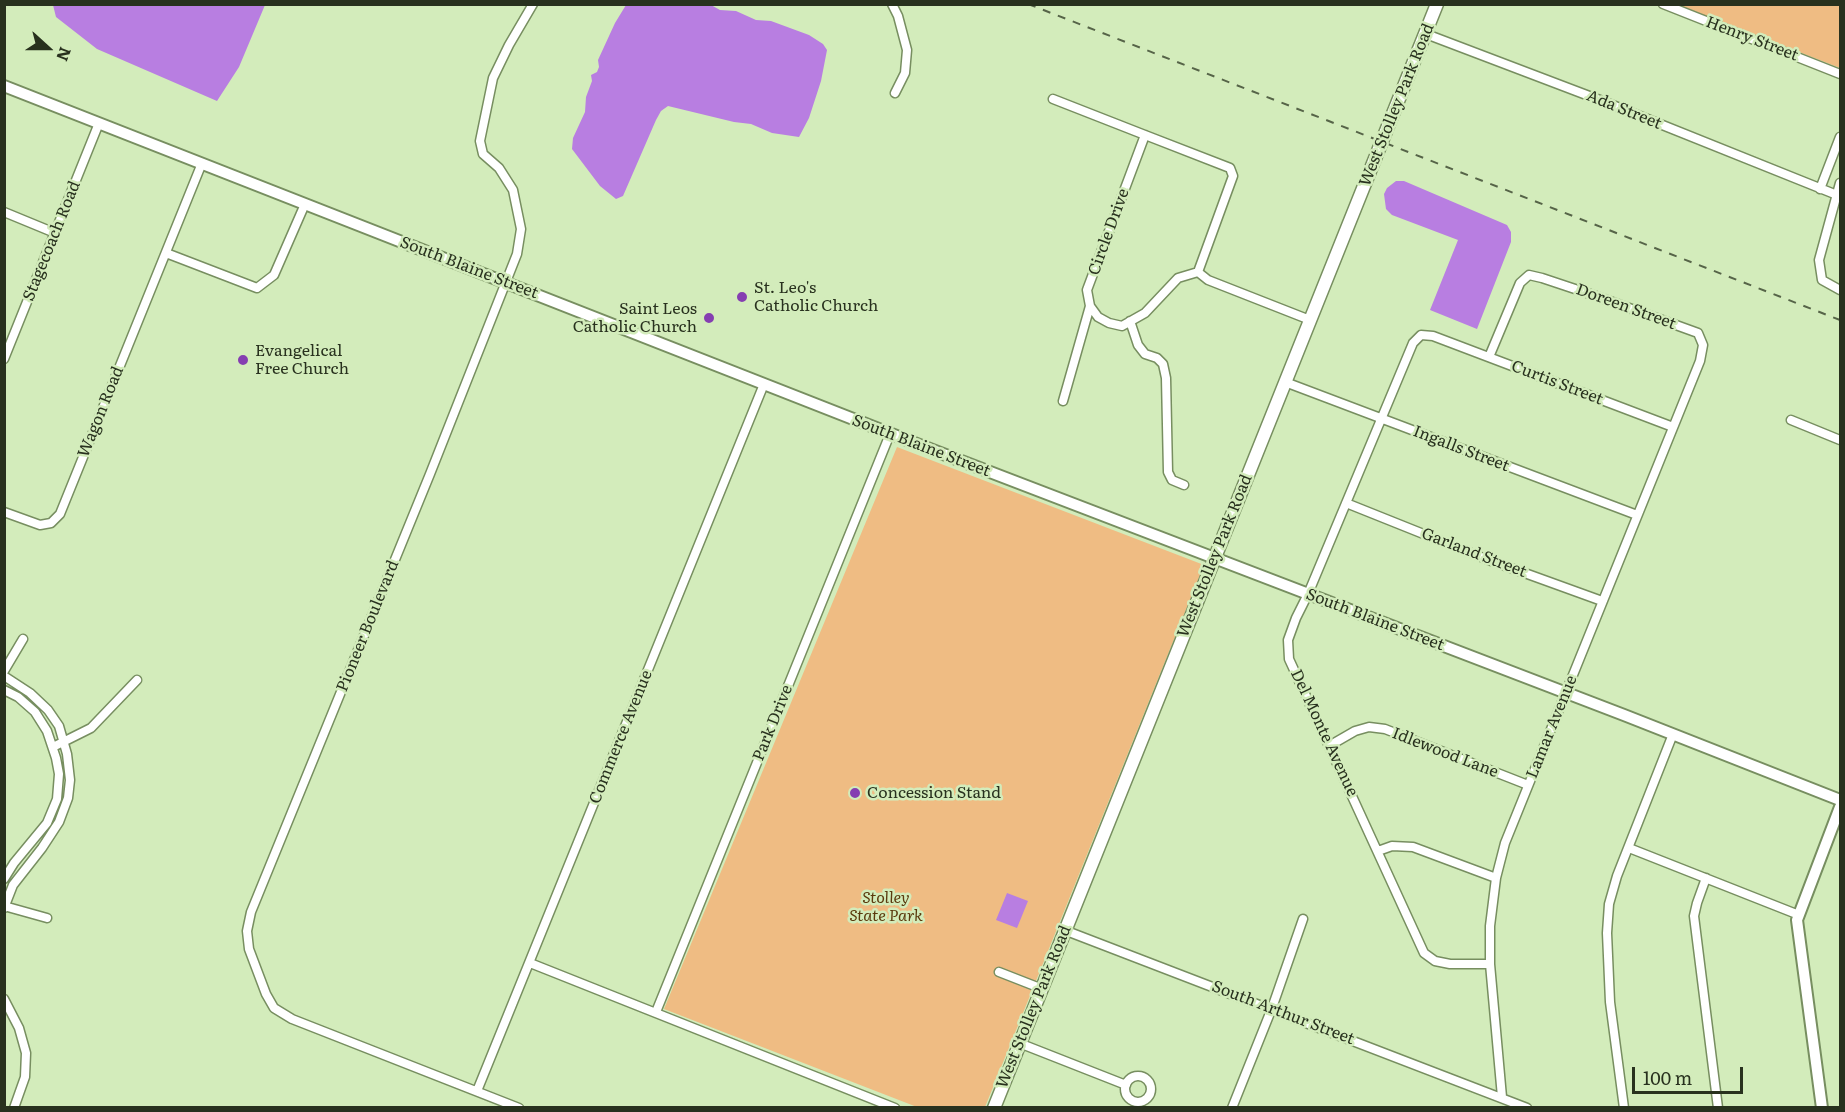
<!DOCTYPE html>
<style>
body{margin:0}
#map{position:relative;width:1845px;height:1112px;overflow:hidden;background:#d3ecbb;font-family:Literata,serif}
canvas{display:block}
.frame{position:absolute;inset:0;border:6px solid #28311e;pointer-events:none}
.north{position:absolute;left:18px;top:18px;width:60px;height:60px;-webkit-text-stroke:4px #d3ecbb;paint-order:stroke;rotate:111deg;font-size:16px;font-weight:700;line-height:24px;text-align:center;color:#28311e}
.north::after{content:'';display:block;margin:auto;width:21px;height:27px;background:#28311e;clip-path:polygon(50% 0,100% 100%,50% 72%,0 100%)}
.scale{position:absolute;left:1632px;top:1067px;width:111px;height:27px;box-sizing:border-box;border:3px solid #28311e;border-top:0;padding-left:8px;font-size:18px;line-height:21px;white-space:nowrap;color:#28311e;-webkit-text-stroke:4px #d3ecbb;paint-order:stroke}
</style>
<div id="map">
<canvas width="1845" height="1112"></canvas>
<div class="frame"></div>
<div class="north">N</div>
<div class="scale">100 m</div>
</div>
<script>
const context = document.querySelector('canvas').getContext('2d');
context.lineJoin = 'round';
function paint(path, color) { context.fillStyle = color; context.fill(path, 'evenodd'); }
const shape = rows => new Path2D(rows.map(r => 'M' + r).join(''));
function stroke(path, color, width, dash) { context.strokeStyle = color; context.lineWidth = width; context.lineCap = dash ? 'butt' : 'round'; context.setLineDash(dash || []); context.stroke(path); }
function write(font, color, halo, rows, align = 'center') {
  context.font = font + ' Literata,serif'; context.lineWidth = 5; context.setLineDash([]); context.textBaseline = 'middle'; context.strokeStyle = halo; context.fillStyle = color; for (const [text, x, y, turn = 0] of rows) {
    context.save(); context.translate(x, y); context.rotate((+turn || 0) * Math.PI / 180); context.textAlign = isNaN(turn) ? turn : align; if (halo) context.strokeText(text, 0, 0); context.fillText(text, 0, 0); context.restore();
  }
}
paint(shape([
 [1678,5,1840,5,1840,68],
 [897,447,1204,565,985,1107,917,1107,664,1009]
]), '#efbc83');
paint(shape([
 [53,5,53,4,265,5,239,67,217,101,97,49,56,17],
 [626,5,711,5,720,10,736,11,756,20,771,21,809,35,823,44,827,50,821,81,809,118,799,137,772,133,751,124,734,122,668,106,661,111,656,120,623,196,616,199,600,186,572,149,573,138,585,112,586,97,592,81,591,75,597,72,599,67,598,60,615,23],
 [1396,181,1404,181,1507,225,1511,232,1511,242,1477,329,1430,310,1458,240,1392,215,1386,209,1384,194,1387,188],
 [1007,893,1028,901,1017,928,996,920]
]), '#b87ee1');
const minor = shape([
 [892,4,898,16,907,50,905,73,895,93],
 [1663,4,1840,74],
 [1426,34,1605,102,1837,195],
 [1053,99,1145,135,1230,168,1233,176,1198,272,1178,278,1145,313,1122,326,1109,323,1098,317,1090,306,1087,290,1145,135],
 [1840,183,1819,260,1822,280,1840,290],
 [1820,189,1840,137],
 [4,212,55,233],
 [166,253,257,288,274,275,305,204],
 [1198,272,1208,280,1310,320],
 [1130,321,1138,345,1145,354,1157,358,1163,364,1166,378,1168,472,1172,480,1184,485],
 [1489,357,1520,283,1529,275,1542,278,1593,295,1698,333,1703,345,1700,361,1505,843,1496,878,1490,926,1490,964,1502,1097],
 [4,359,99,123],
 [1285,382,1637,515],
 [1063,401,1090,306],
 [1791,420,1840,440],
 [1346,503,1486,559,1602,601],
 [4,512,40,525,51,523,60,514,202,163],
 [4,671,23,639],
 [4,676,30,693,48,710,59,726,67,754,70,780,68,798,59,822,42,848,13,885,4,908],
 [4,690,18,697,35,712,47,731,56,758,59,774,57,799,47,823,14,863,4,879],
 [1329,746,1355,731,1369,727,1385,729,1528,785],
 [53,747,91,728,137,680],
 [1629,848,1799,915],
 [1378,851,1392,846,1413,847,1496,878],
 [1706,878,1697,903,1694,916,1718,1108],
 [4,906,47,918],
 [1064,930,1527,1108],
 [530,963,895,1108],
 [1490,964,1450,964,1435,961,1424,953,1289,659,1288,640,1296,618,1308,594,1413,343,1421,335,1433,336,1673,427],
 [999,972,1040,988],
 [4,999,19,1028,26,1053,25,1077,14,1108],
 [656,1012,890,434],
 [1019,1043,1126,1085],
 '1125 1089a13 13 0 1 1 26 0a13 13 0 1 1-26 0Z',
 [477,1091,764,384],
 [519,1108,292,1019,274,1008,266,994,249,949,247,931,251,912,430,474,517,254,521,229,513,190,499,168,483,154,480,141,493,78,509,45,533,4],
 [1232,1108,1272,1008,1303,919],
 [1624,1108,1610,1002,1607,933,1609,904,1617,876,1673,734]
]);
const tertiary = shape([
 [4,86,917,444,1624,715,1840,800],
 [1822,1108,1797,920,1840,807]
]);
const secondary = shape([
 [994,1108,1437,4]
]);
stroke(minor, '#778e60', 11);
stroke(tertiary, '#778e60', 14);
stroke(secondary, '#778e60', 15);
stroke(minor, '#fff', 8);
stroke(tertiary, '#fff', 10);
stroke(secondary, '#fff', 12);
stroke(shape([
 [1028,4,1840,320]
]), '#566448', 2, [8, 8]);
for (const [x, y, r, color] of [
 [742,297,6,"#853eb1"],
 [709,318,6,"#853eb1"],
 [243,360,6,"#853eb1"],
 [855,793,6,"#853eb1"]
]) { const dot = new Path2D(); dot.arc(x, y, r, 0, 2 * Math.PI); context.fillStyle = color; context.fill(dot); stroke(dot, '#d3ecbb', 2); }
write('16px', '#28311e', '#d3ecbb', [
 ["Henry Street",1752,39,21],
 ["West Stolley Park Road",1397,105,-68],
 ["Ada Street",1624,110,22],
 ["Circle Drive",1109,232,-70],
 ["Stagecoach Road",52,241,-68],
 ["South Blaine Street",469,268,21],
 ["Doreen Street",1626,307,20],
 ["Curtis Street",1557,383,21],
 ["Wagon Road",101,412,-68],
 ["South Blaine Street",921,446,21],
 ["Ingalls Street",1461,449,21],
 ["Garland Street",1474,553,21],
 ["West Stolley Park Road",1215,556,-68],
 ["South Blaine Street",1375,620,21],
 ["Pioneer Boulevard",368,626,-68],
 ["Park Drive",773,723,-68],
 ["Lamar Avenue",1552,727,-68],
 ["Del Monte Avenue",1324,733,65],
 ["Commerce Avenue",621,737,-68],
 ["Idlewood Lane",1445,753,21],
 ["West Stolley Park Road",1034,1007,-68],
 ["South Arthur Street",1283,1013,21]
]);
write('16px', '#28311e', '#d3ecbb', [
 ["St. Leo's",754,288],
 ["Catholic Church",754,306],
 ["Saint Leos",697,309,"right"],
 ["Catholic Church",697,327,"right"],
 ["Evangelical",255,351],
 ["Free Church",255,369],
 ["Concession Stand",867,793]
], 'left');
write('italic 16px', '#5b3a0e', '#d3ecbb', [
 ["Stolley",886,898],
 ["State Park",886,916]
]);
</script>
